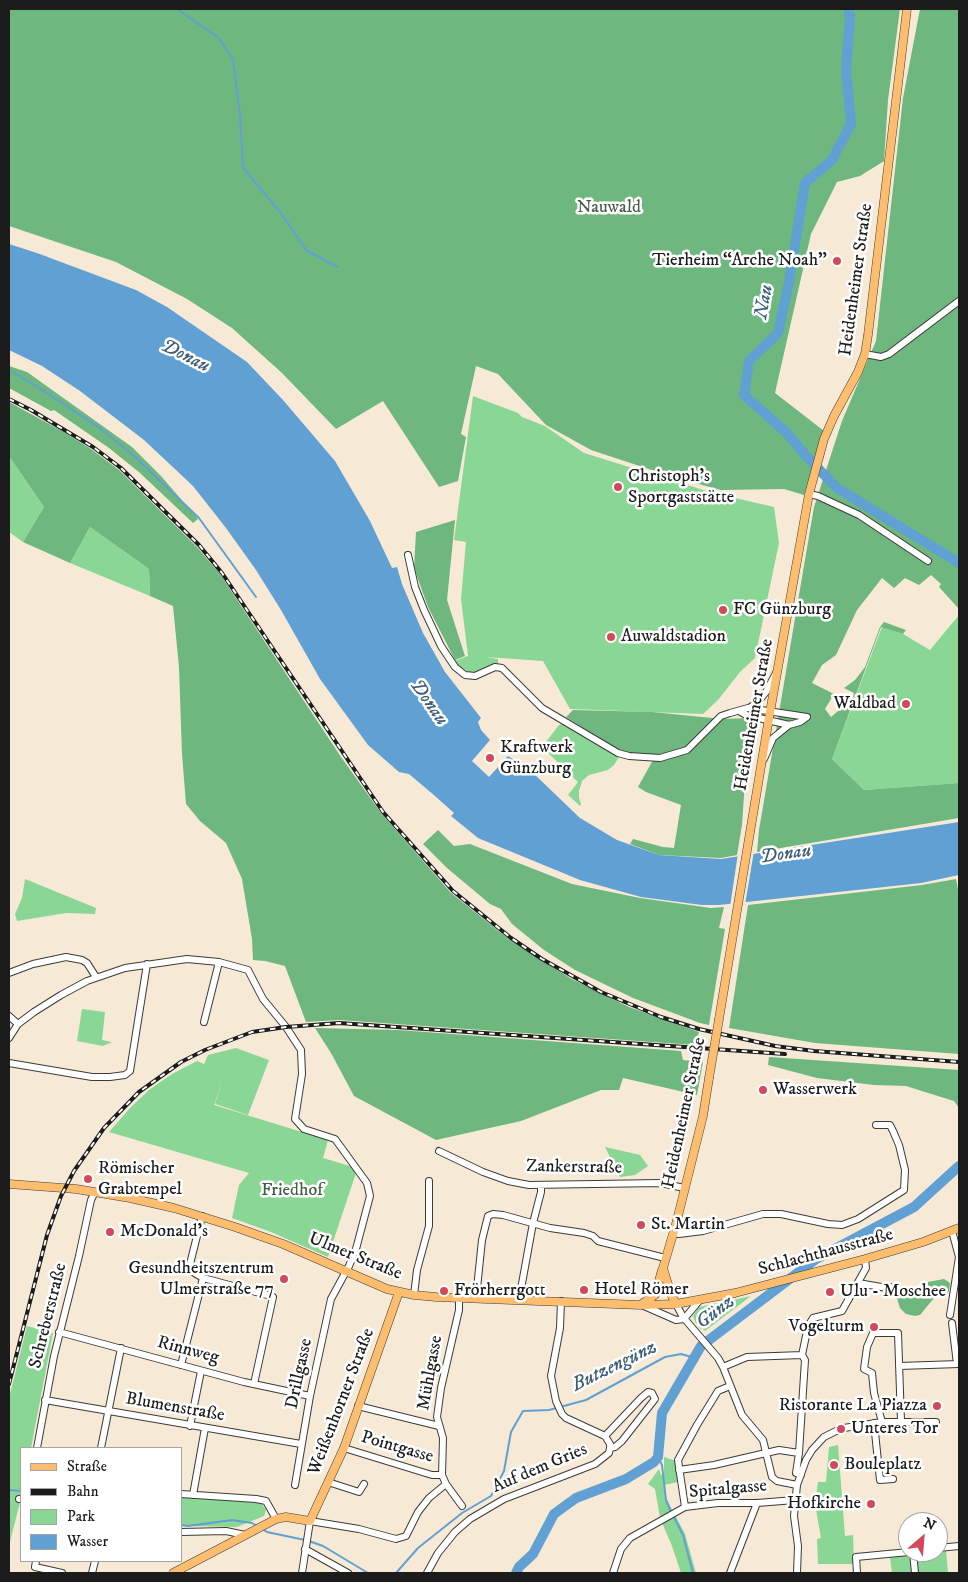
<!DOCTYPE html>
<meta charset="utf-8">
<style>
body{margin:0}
#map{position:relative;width:968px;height:1582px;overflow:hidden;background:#f6ead6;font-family:"IM FELL DW Pica",serif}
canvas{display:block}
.frame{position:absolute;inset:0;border:10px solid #1c1c1c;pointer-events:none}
.legend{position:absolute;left:20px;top:1447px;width:162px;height:115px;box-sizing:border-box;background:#fff;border:1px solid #a4a4a4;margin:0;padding:6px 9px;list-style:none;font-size:15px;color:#1c1c1c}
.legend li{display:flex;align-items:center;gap:10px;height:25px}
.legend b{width:25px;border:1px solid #a4a4a4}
.north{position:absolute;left:898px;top:1512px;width:50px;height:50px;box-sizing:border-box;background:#fff;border:1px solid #a4a4a4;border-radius:50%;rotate:27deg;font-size:14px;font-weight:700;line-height:20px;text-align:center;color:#1c1c1c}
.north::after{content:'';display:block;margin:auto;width:18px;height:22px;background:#d1495b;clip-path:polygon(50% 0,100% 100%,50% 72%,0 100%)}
</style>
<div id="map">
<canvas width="968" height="1582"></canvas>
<div class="frame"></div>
<ul class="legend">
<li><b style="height:6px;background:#fcbd6f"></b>Straße</li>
<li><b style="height:6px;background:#1c1c1c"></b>Bahn</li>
<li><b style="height:14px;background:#89d695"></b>Park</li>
<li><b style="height:14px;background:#61a0d3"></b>Wasser</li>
</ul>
<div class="north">N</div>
</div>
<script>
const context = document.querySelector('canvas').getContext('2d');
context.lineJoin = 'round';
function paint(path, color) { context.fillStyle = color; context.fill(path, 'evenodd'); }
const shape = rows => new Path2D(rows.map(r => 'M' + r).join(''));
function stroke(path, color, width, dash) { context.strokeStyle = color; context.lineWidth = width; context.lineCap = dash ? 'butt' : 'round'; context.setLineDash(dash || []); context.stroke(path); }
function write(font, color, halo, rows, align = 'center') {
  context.font = font + ' "IM FELL DW Pica",serif'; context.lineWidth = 5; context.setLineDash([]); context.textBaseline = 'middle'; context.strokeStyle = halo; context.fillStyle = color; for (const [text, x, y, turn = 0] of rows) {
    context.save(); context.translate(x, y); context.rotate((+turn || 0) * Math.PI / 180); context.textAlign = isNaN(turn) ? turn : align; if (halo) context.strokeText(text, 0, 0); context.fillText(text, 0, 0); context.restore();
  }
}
paint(shape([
 [473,396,518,413,522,417,545,426,584,453,713,493,774,507,779,543,755,658,740,672,718,700,703,714,570,709,543,661,486,657,498,659,498,666,480,672,469,672,461,668,454,661,468,656,461,599,466,542,454,540],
 [9,456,44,507,23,542,9,532],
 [90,527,149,569,150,596,70,563],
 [959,615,959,783,864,790,832,759,882,627,903,634,930,650],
 [564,723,619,757,614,765,608,770,589,775,582,781,579,791,579,798,581,804,580,806,568,795,578,782,542,747,559,725],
 [25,879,96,908,95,914,66,913,17,921,15,914,22,898],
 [82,1009,105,1012,102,1040,112,1042,103,1046,77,1041],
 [236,1048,269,1060,248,1115,215,1104,222,1082,214,1105,328,1140,323,1158,353,1167,356,1173,328,1257,271,1232,232,1218,239,1185,249,1173,109,1132,130,1108,149,1090,172,1074,197,1061,204,1064,208,1055],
 [605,1147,640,1155,648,1166,635,1175,620,1177],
 [751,1296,705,1331,702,1328,700,1329,698,1326,708,1318,713,1320,715,1318,714,1314,733,1300],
 [727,1301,696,1324,693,1316,699,1307],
 [27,1326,53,1333,31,1448,21,1448,21,1498,9,1546,9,1398],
 [838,1445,845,1536,853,1535,854,1564,818,1564,817,1539,821,1538,815,1504,818,1482,826,1482,829,1447],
 [664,1457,676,1461,678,1482,664,1485,666,1498,685,1534,696,1573,681,1573,672,1546,660,1518,655,1489,648,1484,659,1469,661,1475,664,1474],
 [181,1497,261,1503,266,1510,264,1516,237,1527,181,1526],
 [946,1550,948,1573,917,1573,916,1558,927,1557,927,1552],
 [911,1555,913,1573,892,1573,890,1557]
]), '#89d695');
paint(shape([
 [9,9,900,9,888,100,884,161,860,176,837,182,811,234,775,393,824,431,804,495,784,489,721,490,676,478,591,450,546,425,498,374,476,366,461,434,466,437,458,481,439,487,383,401,336,429,282,373,232,328,187,299,116,262,9,226],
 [920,9,959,9,959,609,939,587,941,584,931,575,919,585,905,578,894,588,882,578,857,610,836,655,822,665,812,683,834,694,825,709,831,717,846,704,851,705,854,693,844,688,855,680,865,667,880,627,884,622,906,630,903,634,881,627,832,759,864,790,959,783,959,818,757,852,759,830,814,507,842,421,876,341,903,98],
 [9,366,27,372,132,447,161,476,198,519,193,523,140,473,109,448,54,410,51,411,9,388],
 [9,402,62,431,91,449,119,470,197,547,220,574,341,757,381,813,451,893,510,940,570,978,629,1007,699,1032,695,1045,339,1020,306,1022,285,966,265,961,253,960,252,939,242,879,226,843,200,821,186,804,182,754,179,667,173,606,150,596,149,569,90,527,70,563,23,542,44,507,9,456],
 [455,520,447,600,465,656,455,660,428,607,414,568,416,532],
 [573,710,652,712,723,719,752,718,754,725,746,766,742,825,737,855,721,858,659,855,630,844,633,839,663,847,674,848,681,805,646,792,638,787,653,760,621,752,566,717],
 [438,830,454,846,470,844,572,884,640,898,711,908,724,907,719,928,725,929,709,1025,700,1023,633,998,575,970,544,950,512,924,501,909,490,904,447,868,423,844],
 [956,879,959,895,959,1054,815,1043,729,1028,748,905,922,885],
 [315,1028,398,1030,681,1051,683,1060,703,1062,697,1095,623,1078,619,1090,601,1090,521,1121,436,1140,354,1096,331,1053],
 [769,1057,959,1070,959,1108,954,1101,906,1086,874,1085,817,1078,768,1065],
 [944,1279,950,1283,949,1291,947,1294,934,1298,920,1315,915,1316,906,1314,900,1308,895,1292,928,1286,928,1282]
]), '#6eb77e');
paint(shape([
 [9,244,37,253,136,290,167,307,247,362,283,400,335,461,370,521,392,568,397,567,402,584,423,633,445,672,481,718,478,722,481,730,490,740,472,761,489,777,508,756,531,771,580,818,617,840,659,855,721,859,959,822,959,875,921,883,719,905,702,905,641,897,580,880,478,838,451,816,454,813,435,796,409,774,399,772,368,745,320,679,281,610,256,570,226,528,193,486,144,440,80,391,42,366,9,350]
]), '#61a0d3');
paint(shape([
 [754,851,745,905,730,907,738,853]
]), '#f6ead6');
stroke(shape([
 [177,9,219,38,233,59,240,115,243,168,281,213,306,250,337,267],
 [9,370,38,387,101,429,134,456,199,518,256,597],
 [658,1457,662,1465,666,1500,671,1512],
 [9,1490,21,1491],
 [674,1517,683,1535,693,1573],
 [181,1525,188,1526,232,1520,252,1523,257,1526],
 [261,1528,267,1532,305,1540],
 [309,1541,323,1546,368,1573],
 [396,1573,418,1548,462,1513,491,1496,504,1471,511,1432,523,1411,549,1410,586,1400,665,1357,681,1354,695,1358]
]), '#61a0d3', 2);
stroke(shape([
 [848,9,850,16,846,69,851,124,832,160,805,183,789,282,778,333,749,361,744,395,787,433,806,456,837,488,959,563],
 [516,1573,519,1567,533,1554,554,1514,576,1498,626,1479,654,1462,658,1457,662,1413,701,1346,816,1259,914,1207,959,1166]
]), '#61a0d3', 10);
const minor = shape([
 [865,354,881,357,889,354,959,301],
 [809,494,818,496,859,515,928,561],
 [408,555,415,587,424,610,441,646,455,667,465,675,475,676,495,667,502,668,542,708,618,753,629,756,660,758,687,750,721,716,730,713,748,708,807,717,800,722,789,725,746,715,739,711],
 [749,708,757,703,766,692,776,673],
 [764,759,773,738,789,725],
 [9,973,33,964,66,957,82,960,87,963,96,977],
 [9,1016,18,1024],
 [204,1022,219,962],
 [9,1038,18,1024,34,1012,61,995,87,981,125,968,187,959,219,962,248,970,263,999,286,1027,301,1050,302,1074,295,1119,304,1129,335,1139,367,1183,370,1196,356,1249,349,1266,331,1299,310,1396,295,1485],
 [9,1063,92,1077,110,1077,125,1075,130,1071,147,964],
 [439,1151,483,1172,508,1181,529,1185,661,1183,684,1188],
 [202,1216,190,1264,191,1271,203,1278,271,1296,273,1297,254,1384],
 [674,1233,679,1234,703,1231,763,1214,781,1214,828,1224,842,1225,858,1219,904,1190,905,1170,899,1145,893,1131,890,1125,876,1125],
 [858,1283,887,1288,894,1287],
 [414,1295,417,1270,429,1226,429,1181],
 [459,1298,459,1310,441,1388,437,1417,443,1438,442,1475,446,1484,462,1506],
 [476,1298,482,1240,488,1216,493,1214,503,1215,550,1228,584,1233,593,1236,598,1241,665,1258],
 [519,1300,533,1223,541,1192,541,1185],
 [561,1301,560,1328,551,1376,556,1401,562,1414,566,1418,605,1436,610,1444,610,1448],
 [676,1304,683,1317,718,1358,723,1367,742,1415,763,1440,772,1477,777,1481,797,1485],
 [644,1306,676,1320,684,1319,699,1301],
 [950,1315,959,1257,952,1231],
 [952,1323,957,1364],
 [59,1332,244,1382,310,1396],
 [181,1365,203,1278],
 [899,1366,959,1364],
 [723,1367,747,1357,802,1355,808,1326,813,1318,842,1311,866,1268,865,1259],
 [45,1400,301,1444],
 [358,1406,439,1426],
 [882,1422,874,1393,872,1373,864,1369,867,1347,873,1333,898,1333,901,1421],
 [874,1423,880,1480,893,1479],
 [190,1426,201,1371],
 [844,1428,882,1422,936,1422],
 [37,1448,54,1356,79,1256,91,1200,95,1192],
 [101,1448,121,1348],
 [344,1448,432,1475,442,1475],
 [799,1453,805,1360,802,1355],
 [679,1470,714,1465,779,1450,799,1453,796,1473,801,1475],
 [328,1482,359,1492,364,1484],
 [181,1494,256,1499,266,1501,276,1519],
 [193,1495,205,1428],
 [19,1499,21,1499],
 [685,1507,678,1460,697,1425,718,1391,730,1386],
 [181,1532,226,1531,245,1535],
 [938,1548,959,1546],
 [305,1549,348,1573],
 [913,1552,915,1573],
 [36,1561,35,1567,62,1573],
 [92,1573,95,1561],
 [302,1573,310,1521,359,1529,396,1539,406,1536,418,1512,429,1498,446,1484],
 [427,1573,438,1553,455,1532,470,1519,504,1499,595,1464,609,1453,610,1448,615,1447,622,1441,655,1399,652,1393,648,1392,641,1398,605,1436],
 [613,1573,621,1549,630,1538,685,1507,718,1503,757,1503,795,1500],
 [730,1573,757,1503],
 [797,1573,798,1546,794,1516,797,1485,806,1460,812,1450,824,1437,838,1430],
 [857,1573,856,1557,909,1552]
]);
const major = shape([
 [719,1019,770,712,809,494,824,439,834,416,858,372,865,354,868,335,907,9],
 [9,1184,76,1189,130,1198,174,1208,235,1227,283,1244,387,1289,414,1295,436,1297,640,1305,676,1304,735,1293,865,1259,923,1242,959,1228],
 [643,1303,655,1295,662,1270],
 [676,1304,671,1294,663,1268,676,1224,703,1116,709,1078],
 [173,1573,276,1519,286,1517,310,1521,344,1448,399,1292]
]);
stroke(minor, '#3d3b38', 8);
stroke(major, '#3d3b38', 9);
stroke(minor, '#fff', 6);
stroke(major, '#fcbd6f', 8);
const rail = shape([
 [9,399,31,410,93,447,121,468,199,545,222,573,383,812,453,891,511,938,542,959,601,992,661,1017,699,1029,775,1046,814,1051,959,1062],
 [9,1384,47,1235,61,1196,74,1171,104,1128,139,1092,181,1062,205,1050,252,1032,286,1027,339,1023,785,1054]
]);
stroke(rail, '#1c1c1c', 4);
stroke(rail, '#fff', 2, [5.5]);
const majorBridge = shape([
 [709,1078,719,1019]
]);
stroke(majorBridge, '#3d3b38', 9, []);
stroke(majorBridge, '#fcbd6f', 8);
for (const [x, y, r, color] of [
 [837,261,5,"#d1495b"],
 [618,487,5,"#d1495b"],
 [723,610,5,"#d1495b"],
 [611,637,5,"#d1495b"],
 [906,704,5,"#d1495b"],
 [490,758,5,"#d1495b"],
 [763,1090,5,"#d1495b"],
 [88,1179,5,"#d1495b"],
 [641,1225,5,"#d1495b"],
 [110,1232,5,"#d1495b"],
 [284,1279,5,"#d1495b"],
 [584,1290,5,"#d1495b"],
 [444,1291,5,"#d1495b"],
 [830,1292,5,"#d1495b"],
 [874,1327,5,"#d1495b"],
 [937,1406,5,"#d1495b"],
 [841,1429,5,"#d1495b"],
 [834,1465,5,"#d1495b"],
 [871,1504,5,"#d1495b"]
]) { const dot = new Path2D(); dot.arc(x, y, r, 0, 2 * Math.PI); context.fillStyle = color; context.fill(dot); stroke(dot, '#fff', 2); }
write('18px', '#425d46', '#fff', [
 ["Nauwald",609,208],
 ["Friedhof",292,1191]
]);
write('18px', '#1c1c1c', '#fff', [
 ["Tierheim “Arche Noah”",827,261,"right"],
 ["Christoph's",628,477],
 ["Sportgaststätte",628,498],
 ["FC Günzburg",733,610],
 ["Auwaldstadion",621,637],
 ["Waldbad",896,704,"right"],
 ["Kraftwerk",500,748],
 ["Günzburg",500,769],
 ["Wasserwerk",773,1090],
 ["Römischer",98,1169],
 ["Grabtempel",98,1190],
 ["St. Martin",651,1225],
 ["McDonald's",120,1232],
 ["Gesundheitszentrum",274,1269,"right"],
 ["Ulmerstraße 77",274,1290,"right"],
 ["Hotel Römer",594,1290],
 ["Frörherrgott",454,1291],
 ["Ulu - Moschee",840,1292],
 ["Vogelturm",864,1327,"right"],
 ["Ristorante La Piazza",927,1406,"right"],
 ["Unteres Tor",851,1429],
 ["Bouleplatz",844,1465],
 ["Hofkirche",861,1504,"right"]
], 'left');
write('18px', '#1c1c1c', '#fff', [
 ["Heidenheimer Straße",857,280,-82],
 ["Heidenheimer Straße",755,715,-80],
 ["Heidenheimer Straße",685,1113,-78],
 ["Zankerstraße",574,1168,1],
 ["Schlachthausstraße",826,1253,-15],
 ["Ulmer Straße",355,1257,22],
 ["Schreberstraße",49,1316,-76],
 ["Rinnweg",188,1351,15],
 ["Mühlgasse",431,1373,-80],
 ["Drillgasse",300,1374,-78],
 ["Weißenhorner Straße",342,1402,-69],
 ["Blumenstraße",175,1408,10],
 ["Pointgasse",397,1448,16],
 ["Auf dem Gries",540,1469,-23],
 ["Spitalgasse",728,1490,-5]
]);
write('italic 19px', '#3e5e78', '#fff', [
 ["Nau",765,302,-80],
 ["Donau",185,357,26],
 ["Donau",428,703,55],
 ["Donau",786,855,-8],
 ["Günz",716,1313,-37],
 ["Butzengünz",615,1367,-26]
]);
</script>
